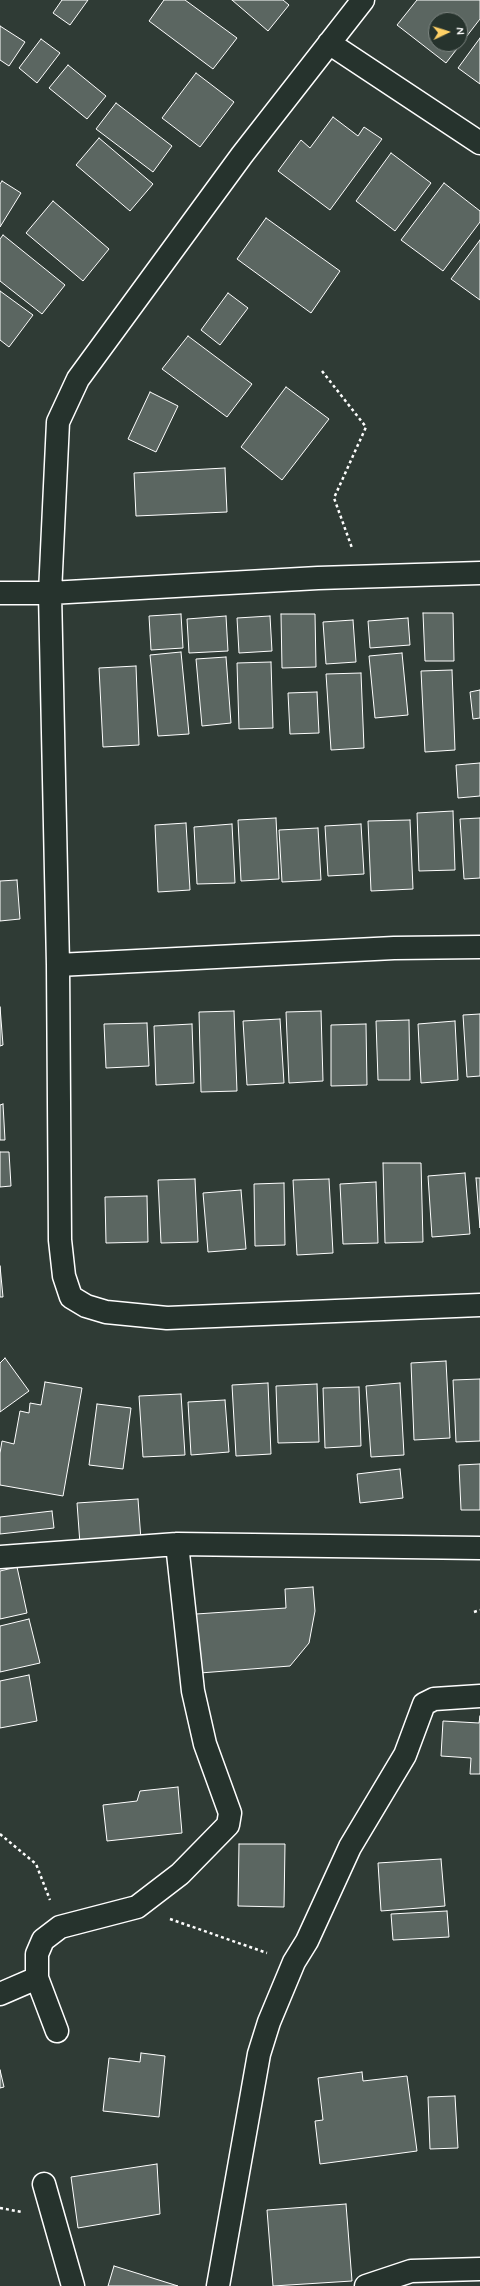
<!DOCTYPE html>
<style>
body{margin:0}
#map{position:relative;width:480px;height:2286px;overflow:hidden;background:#2f3b35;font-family:Mynerve,sans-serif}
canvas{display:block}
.north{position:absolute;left:428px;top:12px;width:40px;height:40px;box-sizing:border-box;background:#26332d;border:1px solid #7d8581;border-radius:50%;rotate:86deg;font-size:11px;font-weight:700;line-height:16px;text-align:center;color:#fff}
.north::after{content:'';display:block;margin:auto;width:14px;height:18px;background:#ffd166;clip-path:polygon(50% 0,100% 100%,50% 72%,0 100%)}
</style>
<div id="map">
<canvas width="480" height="2286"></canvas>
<div class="north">N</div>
</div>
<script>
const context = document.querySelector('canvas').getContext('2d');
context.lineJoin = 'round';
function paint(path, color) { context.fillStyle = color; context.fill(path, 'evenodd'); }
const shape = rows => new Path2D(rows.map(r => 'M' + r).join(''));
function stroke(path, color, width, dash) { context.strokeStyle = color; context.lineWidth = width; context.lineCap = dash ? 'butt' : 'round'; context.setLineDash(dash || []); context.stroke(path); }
const building = shape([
 [62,0,88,0,70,25,53,13,62,0],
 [164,0,185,0,237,38,213,69,149,21,164,0],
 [232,0,283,0,289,5,268,31,232,0],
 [417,0,480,0,480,19,446,63,397,25,417,0],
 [436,20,460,20,460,44,436,44,436,20],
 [0,26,25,42,9,66,0,60,0,26],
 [480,38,480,84,458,68,480,38],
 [41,39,60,53,37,83,19,68,41,39],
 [68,65,106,96,87,119,49,88,68,65],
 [196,73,234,102,200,147,162,118,196,73],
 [116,103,172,146,153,172,96,129,116,103],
 [333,117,358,136,364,127,382,139,330,210,278,171,301,140,310,148,333,117],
 [99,138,153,184,130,211,76,165,99,138],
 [391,153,431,183,395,231,356,201,391,153],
 [2,181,21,193,0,227,0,184,2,181],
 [444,183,480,211,480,222,443,271,401,240,444,183],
 [53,201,109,249,83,281,26,233,53,201],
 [266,218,340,271,311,313,237,259,266,218],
 [3,235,65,285,42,314,0,281,0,239,3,235],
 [480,240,480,300,451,279,480,240],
 [0,291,33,315,9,347,0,340,0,291],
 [228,293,248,308,220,345,201,330,228,293],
 [188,336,252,384,227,417,162,369,188,336],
 [286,387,329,419,282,480,241,447,286,387],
 [150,392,178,406,156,452,128,439,150,392],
 [225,468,227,512,136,516,134,473,225,468],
 [423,613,453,613,454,661,425,661,423,613],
 [181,614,183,648,151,650,149,616,181,614],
 [281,614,315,614,316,667,282,668,281,614],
 [226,616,228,651,189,653,187,619,226,616],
 [270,616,272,651,239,653,237,618,270,616],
 [408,618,410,645,370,648,368,621,408,618],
 [353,620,356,662,326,664,323,622,353,620],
 [181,652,189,734,158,736,150,655,181,652],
 [402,653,408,715,375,718,369,656,402,653],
 [226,657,231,723,202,726,196,659,226,657],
 [271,662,273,728,239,729,237,663,271,662],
 [136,666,139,745,103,747,99,668,136,666],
 [452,670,455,750,425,752,421,671,452,670],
 [361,673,364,748,331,750,326,674,361,673],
 [480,690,480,718,473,719,470,692,480,690],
 [317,692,319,733,290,734,288,693,317,692],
 [480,763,480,796,458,798,456,765,480,763],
 [453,811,455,870,419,871,417,813,453,811],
 [276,818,279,879,241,881,238,820,276,818],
 [480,818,480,878,464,879,460,819,480,818],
 [410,820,413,889,371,891,368,821,410,820],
 [186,823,190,890,158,892,155,825,186,823],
 [232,824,235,883,197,884,194,827,232,824],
 [361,824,364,874,328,876,325,826,361,824],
 [318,828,321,880,282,882,279,830,318,828],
 [17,880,20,919,0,921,0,881,17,880],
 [0,1007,3,1045,0,1046,0,1007],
 [234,1011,237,1091,201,1092,199,1012,234,1011],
 [321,1011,323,1081,289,1083,286,1012,321,1011],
 [480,1014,480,1076,467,1077,463,1015,480,1014],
 [280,1019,284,1083,247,1085,243,1021,280,1019],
 [409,1020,410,1080,378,1080,376,1021,409,1020],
 [455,1021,458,1080,421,1083,418,1024,455,1021],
 [147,1023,149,1066,106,1068,104,1024,147,1023],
 [192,1024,194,1083,156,1085,154,1026,192,1024],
 [366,1024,367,1085,331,1086,331,1025,366,1024],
 [3,1104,5,1140,0,1140,0,1105,3,1104],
 [0,1152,9,1152,11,1186,0,1187,0,1152],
 [383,1163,421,1163,423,1242,385,1243,383,1163],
 [465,1173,470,1234,432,1237,428,1176,465,1173],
 [476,1178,480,1178,480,1228,476,1178],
 [195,1179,198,1242,161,1243,158,1180,195,1179],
 [329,1179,333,1253,297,1255,293,1180,329,1179],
 [376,1182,378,1243,343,1244,340,1184,376,1182],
 [284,1183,285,1245,255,1246,254,1184,284,1183],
 [241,1190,246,1249,208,1252,203,1193,241,1190],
 [147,1196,148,1242,106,1243,105,1197,147,1196],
 [0,1266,3,1297,0,1297,0,1266],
 [5,1358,29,1391,0,1412,0,1363,5,1358],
 [446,1361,450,1438,414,1440,411,1363,446,1361],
 [480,1379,480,1441,456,1442,453,1380,480,1379],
 [45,1382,82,1388,63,1496,0,1485,0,1453,2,1441,14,1444,20,1411,29,1413,30,1403,41,1405,45,1382],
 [268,1383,271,1454,236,1456,232,1385,268,1383],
 [400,1383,404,1455,371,1457,366,1386,400,1383],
 [317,1384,319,1442,278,1443,276,1386,317,1384],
 [359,1387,361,1446,325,1448,323,1388,359,1387],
 [181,1394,185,1455,143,1457,139,1396,181,1394],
 [225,1400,229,1452,191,1455,188,1402,225,1400],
 [97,1404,131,1408,123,1469,89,1465,97,1404],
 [480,1464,480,1510,461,1510,459,1465,480,1464],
 [400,1469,403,1498,360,1503,357,1474,400,1469],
 [138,1499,141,1540,80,1544,77,1503,138,1499],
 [52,1511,54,1528,0,1534,0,1517,52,1511],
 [17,1567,27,1613,0,1619,0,1571,17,1567],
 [313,1587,315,1611,309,1643,290,1666,200,1673,196,1614,286,1608,285,1589,313,1587],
 [29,1619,40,1663,0,1672,0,1626,29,1619],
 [29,1675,37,1721,0,1728,0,1681,29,1675],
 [480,1716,480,1774,470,1774,471,1758,441,1756,443,1721,479,1723,480,1716],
 [178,1787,182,1833,107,1841,103,1805,137,1801,140,1791,178,1787],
 [239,1844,285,1844,284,1907,238,1906,239,1844],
 [441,1859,445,1906,381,1911,378,1863,441,1859],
 [447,1911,449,1937,393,1940,391,1914,447,1911],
 [141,2053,165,2056,159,2117,103,2111,109,2058,140,2062,141,2053],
 [0,2070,4,2087,0,2088,0,2070],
 [362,2072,363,2081,407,2076,417,2151,320,2164,315,2121,323,2120,318,2078,362,2072],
 [455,2096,458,2148,430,2149,428,2097,455,2096],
 [157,2164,160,2214,78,2228,71,2177,157,2164],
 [346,2204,352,2281,273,2286,267,2210,346,2204],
 [114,2266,178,2286,108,2286,114,2266]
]);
paint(building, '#5b6661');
stroke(building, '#fff', 1);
const street = shape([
 [363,0,242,155,78,379,58,422,50,593,58,965,60,1240,64,1276,71,1297,86,1306,106,1312,167,1318,480,1305],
 [329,43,480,143],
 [0,593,50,593,318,578,480,573],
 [58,965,394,948,480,947],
 [0,1557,177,1544,480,1548],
 [0,1994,37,1978],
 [57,2031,37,1978,37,1954,43,1940,60,1927,137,1907,180,1874,228,1825,230,1813,205,1744,193,1691,177,1544],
 [44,2184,73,2286],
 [218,2286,259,2054,269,2022,294,1962,307,1941,350,1847,405,1755,424,1704,434,1699,480,1696],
 [366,2286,411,2271,480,2269]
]);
stroke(street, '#fff', 25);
stroke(shape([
 [322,371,366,427,334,498,352,548],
 [474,1612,480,1610],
 [0,1834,36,1864,50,1900],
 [170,1919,267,1953],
 [0,2208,22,2212]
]), '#fff', 2.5, [3, 3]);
stroke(street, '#26332d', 22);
</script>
